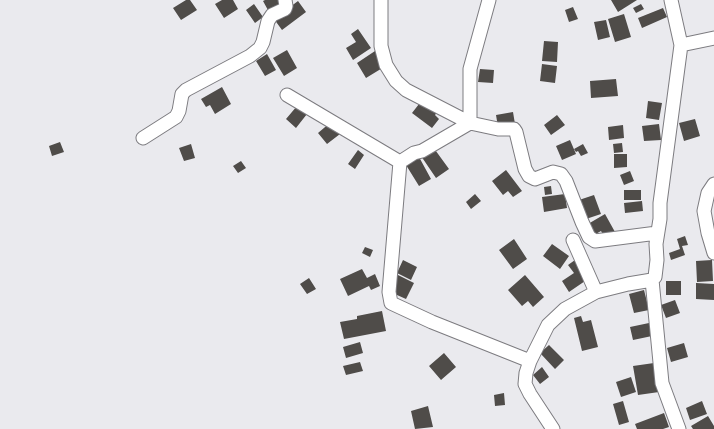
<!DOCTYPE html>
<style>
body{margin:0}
canvas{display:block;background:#eaeaee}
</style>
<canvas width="714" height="429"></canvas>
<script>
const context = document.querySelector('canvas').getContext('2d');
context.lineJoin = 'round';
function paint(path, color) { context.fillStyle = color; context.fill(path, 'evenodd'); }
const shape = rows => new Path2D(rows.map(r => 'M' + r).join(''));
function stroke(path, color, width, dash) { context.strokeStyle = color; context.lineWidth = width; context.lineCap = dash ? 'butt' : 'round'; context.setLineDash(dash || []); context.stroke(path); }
paint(shape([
 [186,0,190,0,197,10,181,20,173,8],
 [222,0,233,0,238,9,224,18,215,4],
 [265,0,278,0,281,5,269,12,263,1],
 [611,0,637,0,618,12],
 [298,1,306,12,282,30,274,19],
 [254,4,263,17,255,23,246,10],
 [641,4,644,9,636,13,633,8],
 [573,7,578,19,569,22,565,10],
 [663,8,667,17,642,28,638,18],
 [624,14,631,37,615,42,608,19],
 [606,20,610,37,598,40,594,22],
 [358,29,371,48,353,60,346,48,356,42,351,34],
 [544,41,558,42,557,62,542,61],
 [287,50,297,68,284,76,273,58],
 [375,51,384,67,366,78,357,63],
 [267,54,276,70,265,76,256,61],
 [542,64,557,66,555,83,540,81],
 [480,69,494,70,493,83,478,82],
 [616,79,618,96,591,98,590,81],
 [222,87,231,104,215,114,210,105,206,107,201,99],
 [426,95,441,107,435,115,439,119,432,128,412,113],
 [648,101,662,103,659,120,646,118],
 [297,106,307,114,296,128,286,119],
 [513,112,515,124,498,127,496,115],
 [557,115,565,125,551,135,544,125],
 [695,119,700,136,684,141,679,123],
 [331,122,340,134,327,144,318,133],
 [659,124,661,140,644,141,642,126],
 [623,125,624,138,609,140,608,127],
 [570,140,576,154,562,160,556,146],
 [60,142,64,152,52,156,49,146],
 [622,143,623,152,614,153,613,144],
 [191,144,195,158,184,161,179,148],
 [583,144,588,153,581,156,578,151,576,152,574,149],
 [433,147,449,169,436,178,421,156],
 [358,150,364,155,355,169,348,164],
 [614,154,627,154,627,167,614,168],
 [419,157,431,179,419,186,406,165],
 [241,161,246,168,238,173,233,166],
 [506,170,522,191,513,197,508,191,503,195,492,181],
 [630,171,634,181,624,185,620,175],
 [551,186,552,194,545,195,544,187],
 [624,190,641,190,641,200,624,200],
 [475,194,481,201,471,209,466,202],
 [565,194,567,208,544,212,542,197],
 [594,195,601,214,583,220,576,201],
 [642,201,643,211,625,213,624,203],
 [605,214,615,232,605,238,601,231,594,235,588,224],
 [685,236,688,245,682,246,685,255,671,260,669,253,680,249,677,239],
 [514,239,527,259,513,269,499,250],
 [552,244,569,256,560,269,543,256],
 [365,247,373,250,370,257,362,253],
 [403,260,417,267,411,280,397,273],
 [575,260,588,279,569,292,562,281,574,273,568,265],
 [712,260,713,281,697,282,696,261],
 [362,269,367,278,375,274,380,286,371,290,369,286,348,296,340,279],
 [396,274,414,283,406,299,388,291],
 [525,275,544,297,533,307,528,301,522,306,508,290],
 [309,278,316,289,307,294,300,284],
 [666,281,681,281,681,295,666,295],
 [696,283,714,284,714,300,696,299],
 [644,290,649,310,634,313,629,294],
 [675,300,680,313,666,318,661,305],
 [382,311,386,331,344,339,340,322,357,319,357,316],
 [581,316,583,322,591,320,598,347,582,351,574,318],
 [649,323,652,336,633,340,630,327],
 [360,342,363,353,346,358,343,347],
 [684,343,688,357,671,362,667,348],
 [549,345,564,360,555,369,540,353],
 [444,353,456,367,441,380,429,366],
 [360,362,363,371,346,375,343,366],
 [654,363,659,392,638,395,633,366],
 [542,367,549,377,540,384,533,375],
 [631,377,636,392,621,397,616,382],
 [504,393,505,405,495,406,494,395],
 [623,401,629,422,619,425,613,404],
 [702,401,707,414,690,420,686,408],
 [428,406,433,427,415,429,411,411],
 [664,413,669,427,663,429,637,429,635,424],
 [708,416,714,426,714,429,693,429,691,426]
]), '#4f4c49');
const minor = shape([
 [381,0,381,46,386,65,396,81,406,90,470,123,470,69,489,0],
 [681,45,714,38],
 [287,95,400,162,414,153,422,151,470,123,498,129,514,129,516,132,525,169,529,176,535,179,553,172,561,174,566,181,582,222,589,237,595,241,657,233],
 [143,138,176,117,179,111,182,94,186,90,250,56,260,48,263,42,268,21,272,15,285,9,286,6,285,0],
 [400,162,389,292,391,303,432,322,530,361],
 [714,184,708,193,704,211,708,233,714,253],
 [573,240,596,292],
 [652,280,662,383,679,429],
 [553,429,530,394,525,384,526,373,530,361,548,325,565,309,596,292,628,284,652,280,655,277,657,260,656,244,660,219,660,203,681,45,671,0]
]);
stroke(minor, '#7d7c80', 15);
stroke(minor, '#fff', 13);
</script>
